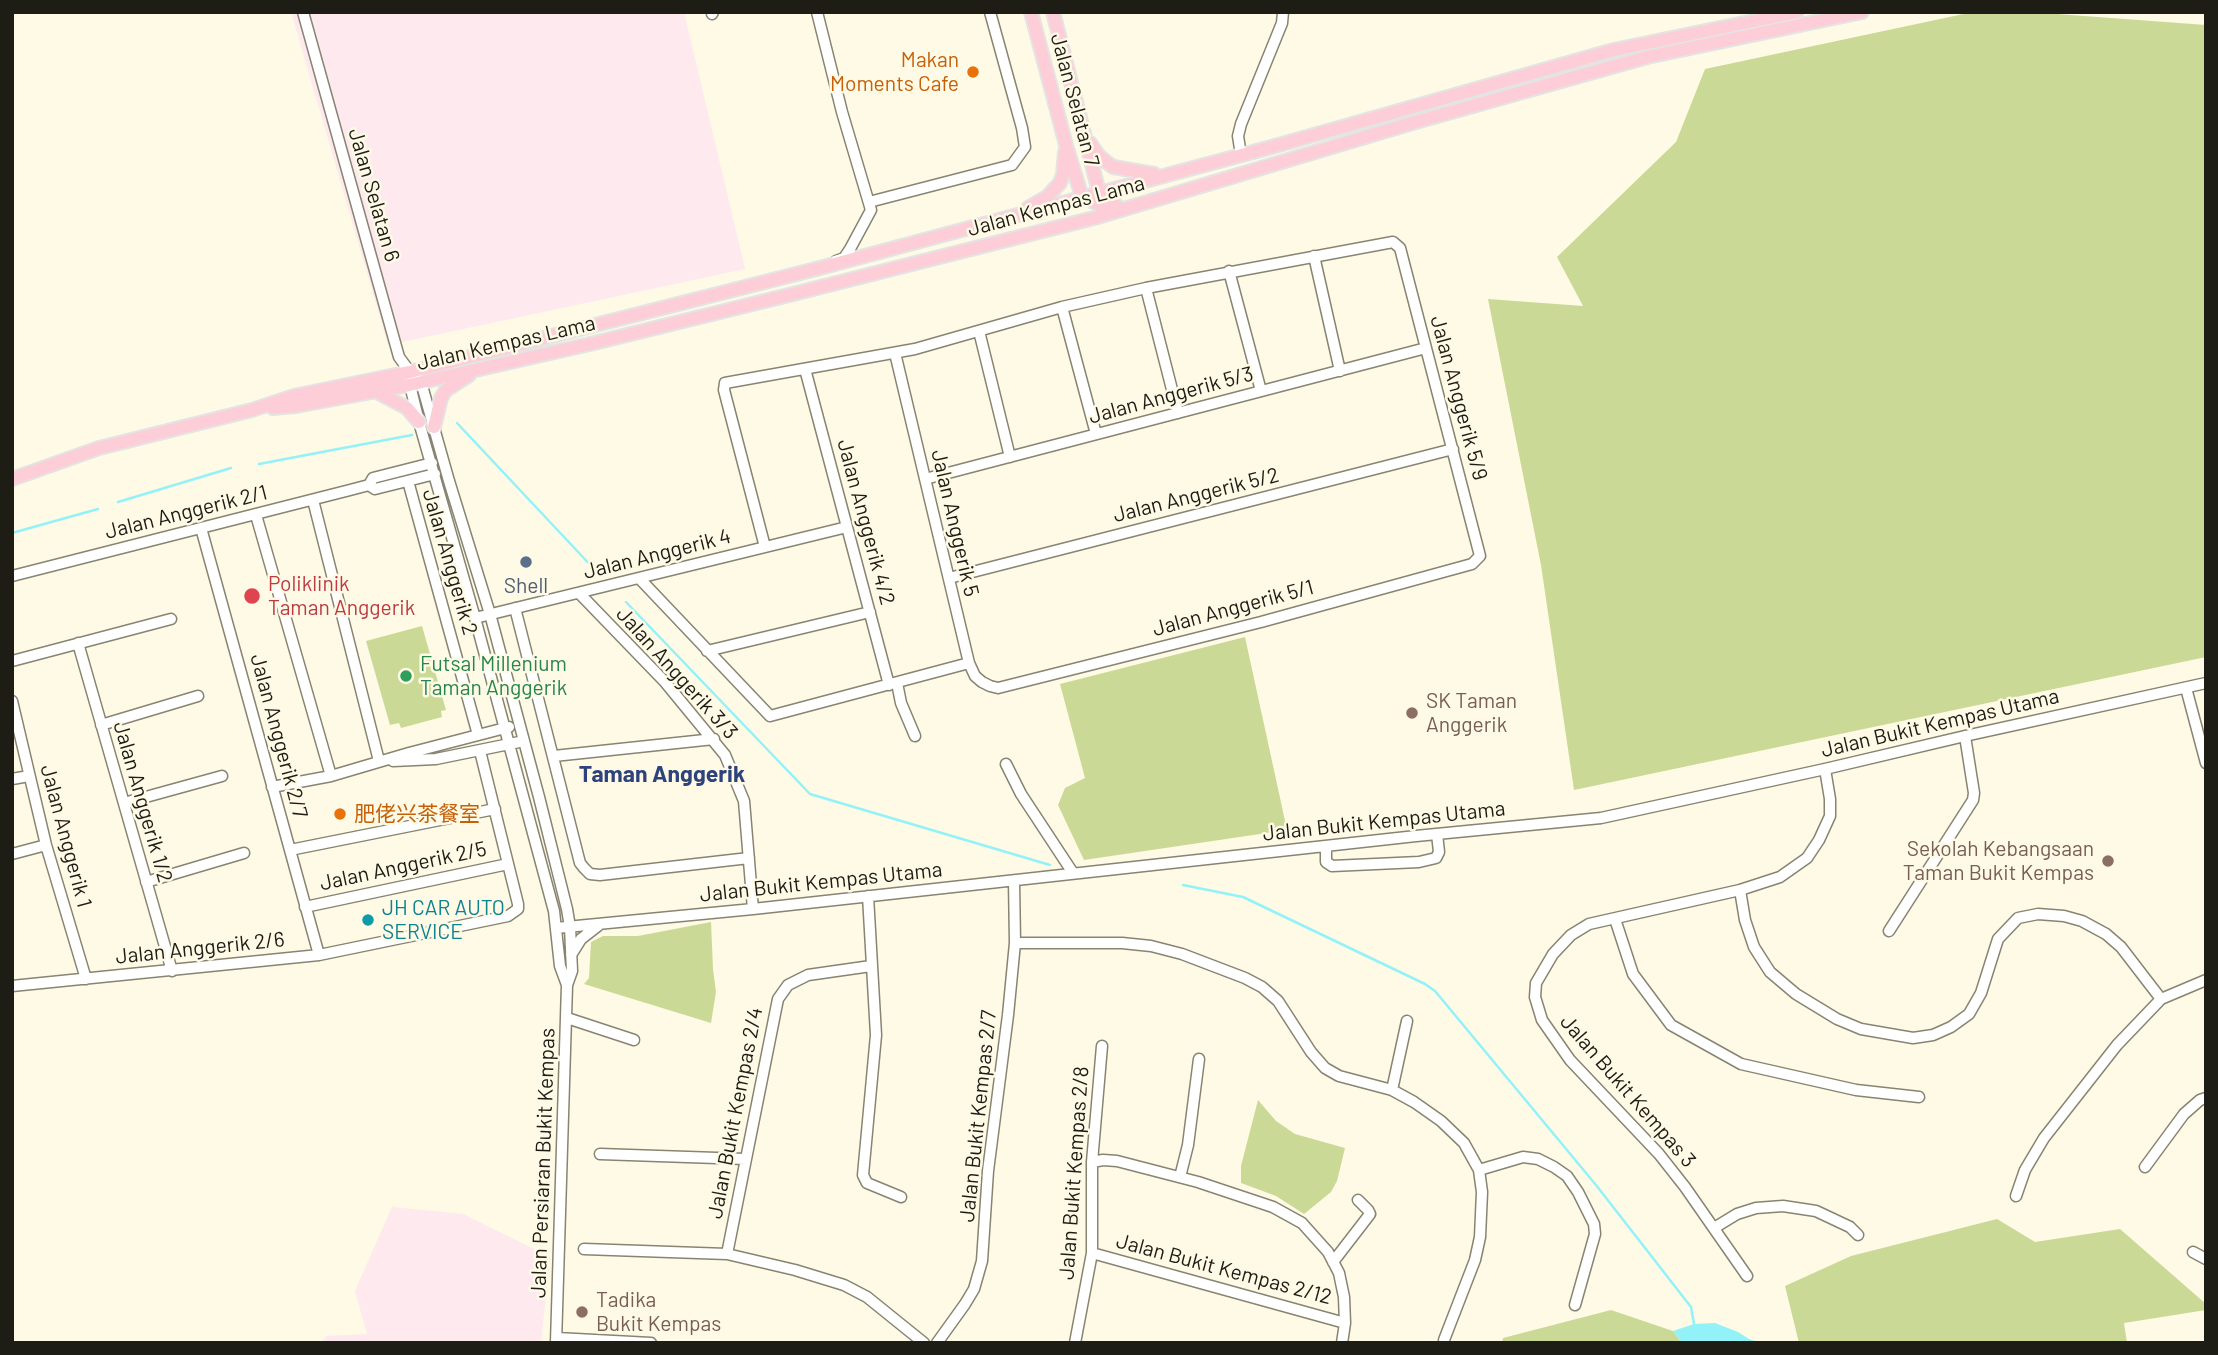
<!DOCTYPE html>
<meta charset="utf-8">
<style>
body{margin:0}
#map{position:relative;width:2218px;height:1355px;overflow:hidden;background:#fefae6;font-family:Barlow,sans-serif}
canvas{display:block}
.frame{position:absolute;inset:0;border:14px solid #1d1c15;pointer-events:none}
</style>
<div id="map">
<canvas width="2218" height="1355"></canvas>
<div class="frame"></div>
</div>
<script>
const context = document.querySelector('canvas').getContext('2d');
context.lineJoin = 'round';
function paint(path, color) { context.fillStyle = color; context.fill(path, 'evenodd'); }
const shape = rows => new Path2D(rows.map(r => 'M' + r).join(''));
function stroke(path, color, width, dash) { context.strokeStyle = color; context.lineWidth = width; context.lineCap = dash ? 'butt' : 'round'; context.setLineDash(dash || []); context.stroke(path); }
function write(font, color, halo, rows, align = 'center') {
  context.font = font + ' Barlow,"Noto Sans SC",sans-serif'; context.lineWidth = 5; context.setLineDash([]); context.textBaseline = 'middle'; context.strokeStyle = halo; context.fillStyle = color; for (const [text, x, y, turn = 0] of rows) {
    context.save(); context.translate(x, y); context.rotate((+turn || 0) * Math.PI / 180); context.textAlign = isNaN(turn) ? turn : align; if (halo) context.strokeText(text, 0, 0); context.fillText(text, 0, 0); context.restore();
  }
}
paint(shape([
 [291,12,684,12,745,269,388,345],
 [392,1207,463,1214,550,1257,541,1343,322,1343,326,1336,367,1334,355,1291]
]), '#fee9ef');
paint(shape([
 [1973,12,2030,12,2206,25,2206,657,1574,790,1541,565,1488,299,1583,306,1557,257,1676,142,1705,69],
 [422,626,446,710,441,711,442,717,401,728,399,723,390,725,366,641],
 [1245,637,1287,830,1084,860,1058,805,1065,788,1085,778,1060,684],
 [711,922,713,969,716,992,711,1023,584,984,589,978,591,942,603,936,638,936],
 [1258,1100,1276,1121,1295,1134,1345,1148,1337,1181,1331,1192,1304,1214,1276,1196,1241,1183,1241,1166],
 [1997,1219,2035,1242,2120,1229,2206,1304,2206,1310,2124,1323,2127,1343,1799,1343,1785,1286,1851,1256],
 [1611,1310,1673,1331,1682,1343,1502,1343,1503,1338]
]), '#cbd996');
paint(shape([
 [1715,1323,1738,1332,1749,1339,1760,1343,1682,1343,1673,1331,1694,1324]
]), '#93f2f8');
stroke(shape([
 [457,423,595,570],
 [259,464,412,435],
 [118,502,231,468],
 [12,533,98,509],
 [626,602,810,794,1050,865],
 [1183,885,1243,897,1425,984,1435,991,1596,1185,1691,1307,1694,1324]
]), '#93f2f8', 2.5);
const minor = shape([
 [303,12,399,357,410,372,421,382,449,481,490,614,539,797,567,909,570,927,572,971,567,985,556,1343],
 [817,12,842,112,871,210,850,249,844,258,836,261],
 [712,14,713,12],
 [1241,155,1238,136,1241,124,1282,23,1283,12],
 [869,202,1012,165,1025,147,1022,128,990,12],
 [1314,256,1340,371],
 [1229,271,1261,391],
 [1146,288,1178,413],
 [1062,307,1096,434],
 [979,331,1010,457],
 [805,369,889,685],
 [409,381,419,422,475,618,554,911,560,966,567,985],
 [925,479,1426,348],
 [408,481,478,735],
 [369,485,373,478,432,463],
 [313,500,379,761],
 [256,515,331,776],
 [201,528,319,955],
 [765,547,724,390,725,383,915,349,1062,307,1146,288,1393,242,1400,248,1480,556,1472,564,1261,622,998,688,990,686,982,682,975,676,969,663,895,353],
 [12,576,350,490,369,485,375,489,435,474],
 [639,578,770,716,969,663],
 [949,578,1453,449],
 [579,593,665,682,725,755,744,801,753,909],
 [515,608,580,863,584,868,590,874,600,875,749,858],
 [475,618,847,527],
 [78,643,172,971],
 [707,651,870,612],
 [12,661,171,619],
 [897,683,901,703,915,736],
 [2186,688,2206,763],
 [12,701,46,845,86,979],
 [101,725,198,696],
 [554,756,714,739],
 [393,761,436,759,524,741],
 [1006,764,1021,794,1073,873],
 [12,779,29,776],
 [272,787,331,776,409,753,509,727],
 [124,803,222,776],
 [1326,846,1326,862,1332,866,1419,862,1436,858,1439,852,1437,834],
 [290,850,495,809],
 [12,854,46,845],
 [146,882,244,853],
 [1740,890,1745,920,1754,947,1770,972,1796,994,1837,1019,1861,1029,1913,1038,1933,1035,1951,1027,1969,1014,1981,993,1998,939,2018,918,2038,914,2064,916,2082,921,2106,934,2121,947,2161,999],
 [868,896,876,1035,863,1175,867,1183,901,1197],
 [305,907,508,864],
 [1615,919,1633,974,1671,1025,1741,1064,1856,1090,1919,1097],
 [556,928,753,909,1416,836,1601,818,1825,769,1965,736,2206,683],
 [1889,931,1973,800,1974,793,1965,736],
 [1015,943,1122,943,1151,946,1182,954,1245,978,1262,987,1278,1001,1311,1052,1325,1068,1339,1076,1392,1090,1414,1102,1441,1121,1464,1143,1479,1170,1482,1192,1480,1237,1475,1260,1444,1340],
 [571,955,581,939,599,925],
 [12,986,319,955,508,916,518,909,518,904,480,751],
 [567,1018,634,1040],
 [1392,1090,1407,1021],
 [600,1154,746,1159],
 [1092,1162,1103,1160,1117,1161,1198,1182,1273,1207,1302,1223,1328,1252,1339,1273,1344,1297,1345,1323,1342,1343],
 [2145,1167,2184,1114,2200,1100,2206,1098],
 [1479,1170,1523,1157,1538,1159,1554,1167,1567,1176,1578,1192,1594,1224,1595,1234,1575,1305],
 [1180,1177,1188,1145,1199,1059],
 [2016,1196,2025,1170,2044,1138,2117,1045,2161,999,2206,980],
 [1714,1228,1737,1214,1756,1208,1783,1206,1816,1211,1850,1227,1858,1235],
 [584,1249,727,1254,795,1270,844,1285,867,1297,924,1343],
 [2193,1252,2206,1259],
 [1092,1253,1345,1323],
 [727,1254,778,999,788,985,808,975,871,966],
 [1333,1262,1370,1214,1368,1210,1358,1200],
 [1747,1276,1685,1187,1659,1154,1570,1060,1542,1020,1535,997,1536,983,1553,954,1571,935,1589,924,1740,890,1780,877,1807,858,1819,840,1830,816,1830,799,1825,769],
 [557,1338,651,1343],
 [937,1343,965,1304,974,1289,982,1261,988,1171,1008,1015,1015,943,1014,881],
 [1075,1343,1092,1253,1092,1162,1102,1046]
]);
const major = shape([
 [1031,12,1066,145,1082,197,1103,206,1117,206],
 [1053,12,1099,192,1096,198],
 [1090,143,1099,156,1113,167,1154,174],
 [1028,208,1047,197,1060,183,1063,174,1065,152],
 [375,391,407,408,419,422],
 [273,408,296,406,409,385,594,343,789,295,1094,218,1412,123,1647,57,1862,12],
 [434,427,441,398,446,390,469,375],
 [12,479,99,448,252,410,294,396,410,372,816,269,1268,148,1614,50,1797,12]
]);
stroke(minor, '#888472', 13);
stroke(major, '#e4e4e3', 16);
stroke(minor, '#fff', 10);
stroke(major, '#fdcdd8', 12);
for (const [x, y, r, color] of [
 [973,72,7,"#e8710a"],
 [526,562,7,"#5c6f8a"],
 [252,596,9,"#e0444e"],
 [406,676,7,"#2e9e5b"],
 [1412,713,7,"#8d6e63"],
 [340,814,7,"#e8710a"],
 [2108,861,7,"#8d6e63"],
 [368,920,7,"#0f9aa8"],
 [582,1312,7,"#8d6e63"]
]) { const dot = new Path2D(); dot.arc(x, y, r, 0, 2 * Math.PI); context.fillStyle = color; context.fill(dot); stroke(dot, '#fefae6', 2.5); }
write('21px', '#c56008', '#fefae6', [
 ["Makan",959,60],
 ["Moments Cafe",959,84],
 ["肥佬兴茶餐室",354,814,"left"]
], 'right');
write('21px', '#1d1c15', '#fefae6', [
 ["Jalan Selatan 7",1075,100,75],
 ["Jalan Selatan 6",374,195,74],
 ["Jalan Kempas Lama",1056,206,-15],
 ["Jalan Kempas Lama",506,343,-13],
 ["Jalan Anggerik 5/3",1171,395,-15],
 ["Jalan Anggerik 5/9",1459,398,75],
 ["Jalan Anggerik 5/2",1196,495,-14],
 ["Jalan Anggerik 2/1",186,512,-14],
 ["Jalan Anggerik 4/2",866,522,75],
 ["Jalan Anggerik 5",955,523,77],
 ["Jalan Anggerik 4",657,554,-14],
 ["Jalan Anggerik 2",450,562,74],
 ["Jalan Anggerik 5/1",1233,608,-15],
 ["Jalan Anggerik 3/3",677,673,48],
 ["Jalan Bukit Kempas Utama",1940,723,-13],
 ["Jalan Anggerik 2/7",279,736,75],
 ["Jalan Anggerik 1/2",143,802,74],
 ["Jalan Bukit Kempas Utama",1384,821,-6],
 ["Jalan Anggerik 1",66,836,75],
 ["Jalan Anggerik 2/5",403,866,-12],
 ["Jalan Bukit Kempas Utama",821,882,-6],
 ["Jalan Anggerik 2/6",200,948,-6],
 ["Jalan Bukit Kempas 3",1628,1091,49],
 ["Jalan Bukit Kempas 2/4",735,1113,-79],
 ["Jalan Bukit Kempas 2/7",978,1116,-84],
 ["Jalan Persiaran Bukit Kempas",543,1163,-88],
 ["Jalan Bukit Kempas 2/8",1074,1173,-86],
 ["Jalan Bukit Kempas 2/12",1224,1269,15]
]);
write('21px', '#be3a42', '#fefae6', [
 ["Poliklinik",268,584],
 ["Taman Anggerik",268,608]
], 'left');
write('21px', '#4e5e75', '#fefae6', [
 ["Shell",526,586]
]);
write('21px', '#27864d', '#fefae6', [
 ["Futsal Millenium",420,664],
 ["Taman Anggerik",420,688]
], 'left');
write('21px', '#785e54', '#fefae6', [
 ["SK Taman",1426,701],
 ["Anggerik",1426,725],
 ["Sekolah Kebangsaan",2094,849,"right"],
 ["Taman Bukit Kempas",2094,873,"right"],
 ["Tadika",596,1300],
 ["Bukit Kempas",596,1324]
], 'left');
write('21px', '#0d838f', '#fefae6', [
 ["JH CAR AUTO",382,908],
 ["SERVICE",382,932]
], 'left');
write('bold 23px', '#2e437c', '#fefae6', [
 ["Taman Anggerik",662,774]
]);
</script>
